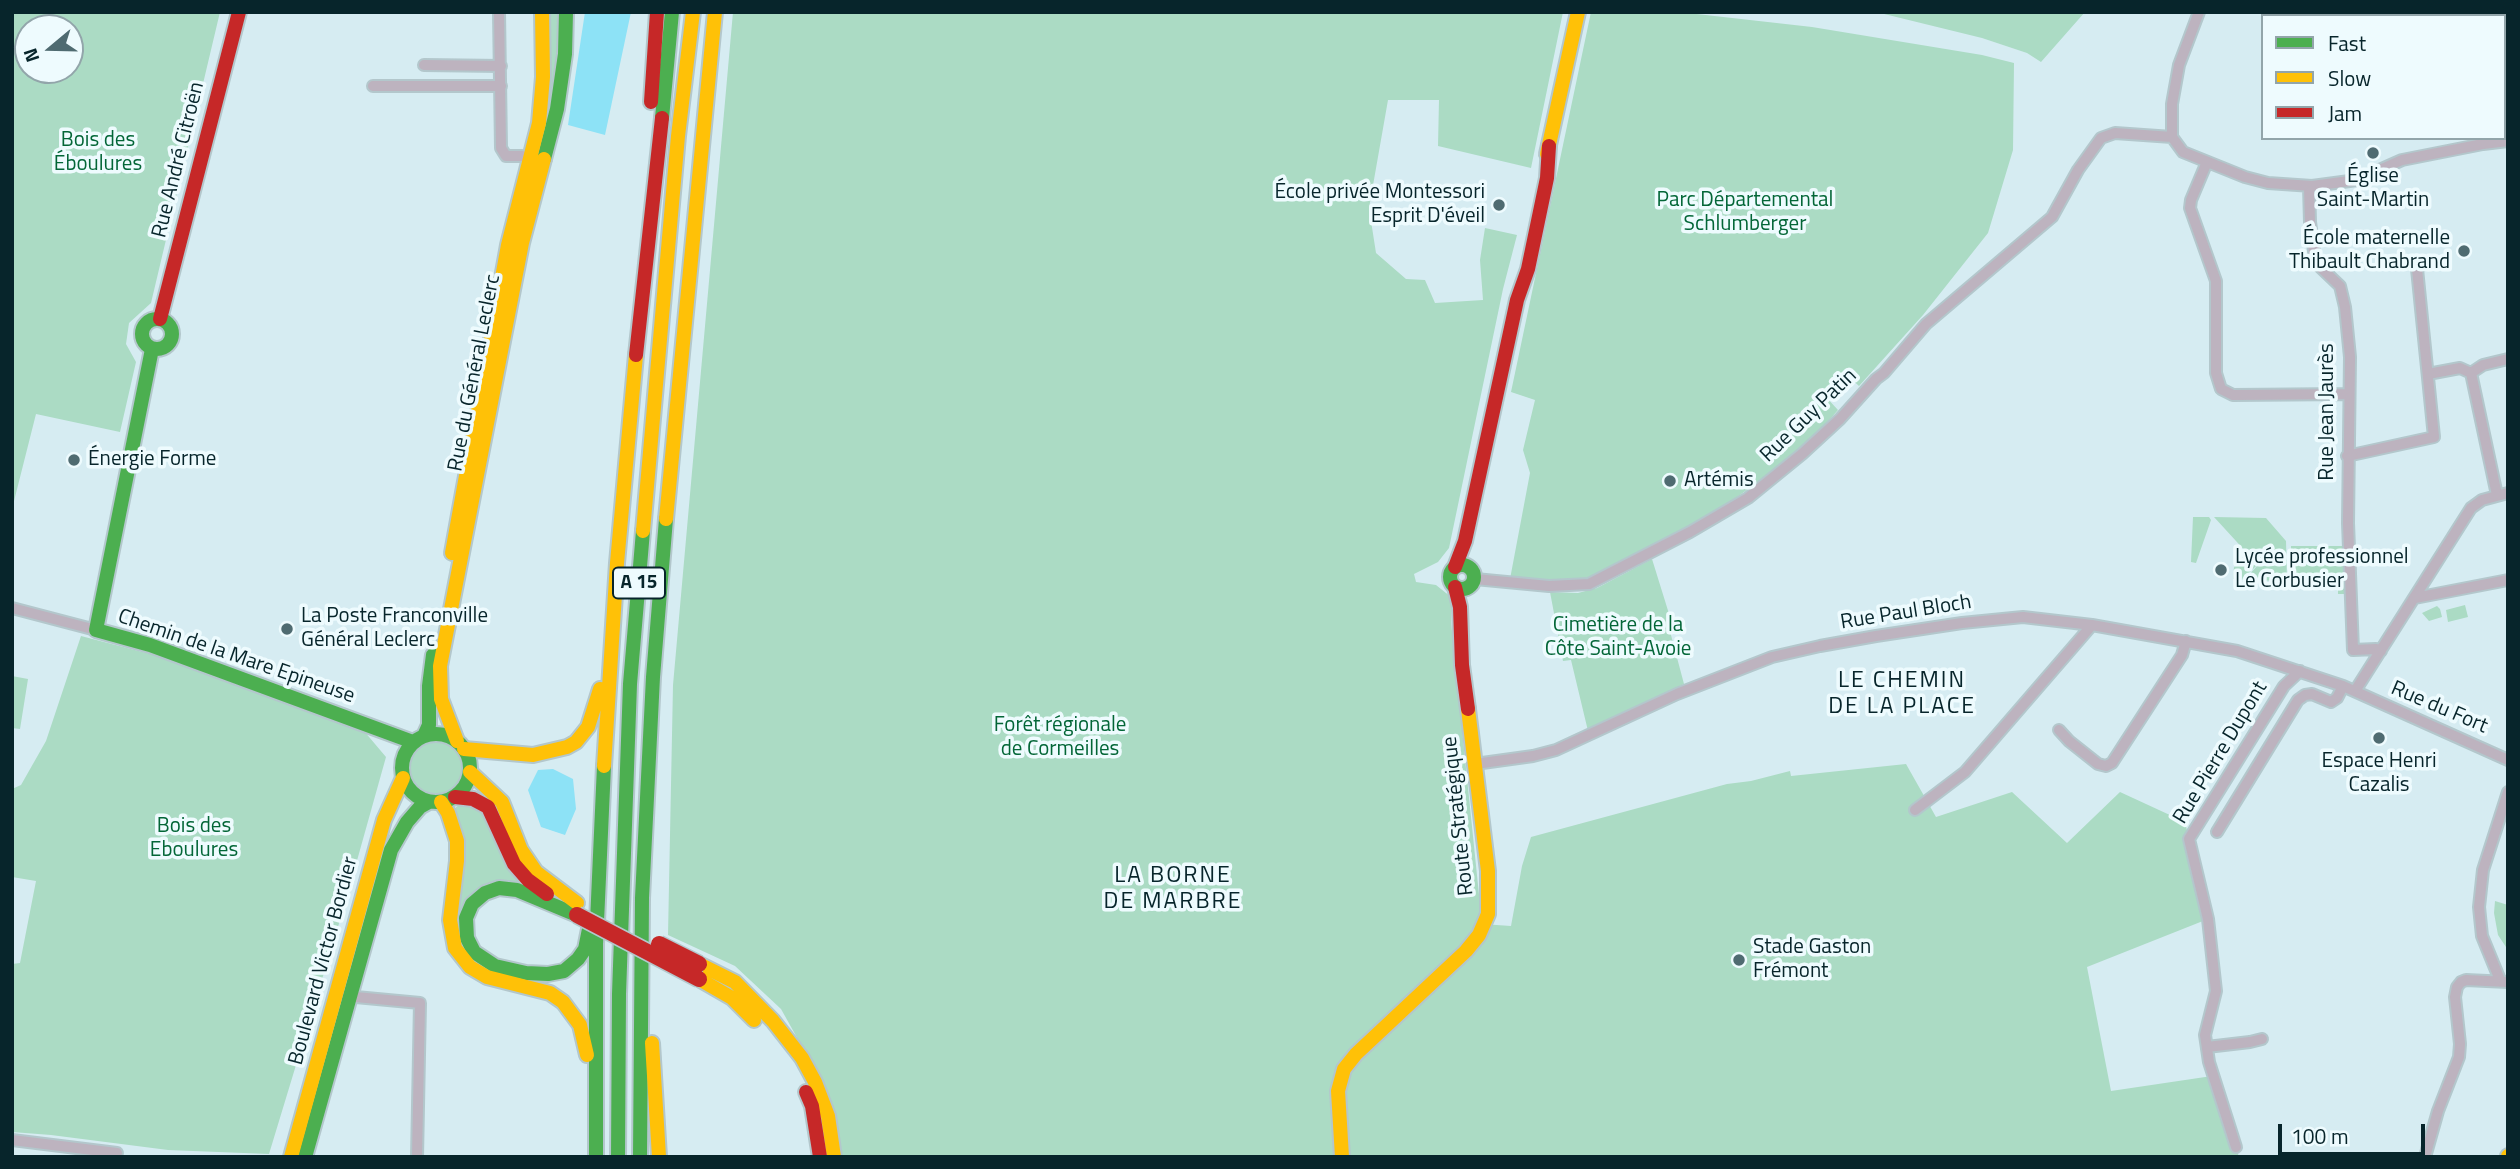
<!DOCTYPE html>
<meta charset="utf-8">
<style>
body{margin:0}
#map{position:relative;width:2520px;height:1169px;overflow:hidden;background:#d6ecf2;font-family:"Titillium Web",sans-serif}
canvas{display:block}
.frame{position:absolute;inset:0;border:14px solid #07252b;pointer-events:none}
.legend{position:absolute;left:2261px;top:14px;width:245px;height:126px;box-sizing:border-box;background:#eefbfe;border:2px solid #92a5aa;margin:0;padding:9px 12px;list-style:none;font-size:21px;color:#07252b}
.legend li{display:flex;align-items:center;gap:14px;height:35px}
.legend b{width:35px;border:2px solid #92a5aa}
.north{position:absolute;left:14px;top:14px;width:70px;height:70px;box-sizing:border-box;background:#eefbfe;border:2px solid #92a5aa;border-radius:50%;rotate:251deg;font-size:19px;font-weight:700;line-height:28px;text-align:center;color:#07252b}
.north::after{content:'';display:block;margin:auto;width:24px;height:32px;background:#4f6b71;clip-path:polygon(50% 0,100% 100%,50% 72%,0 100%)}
.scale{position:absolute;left:2278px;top:1124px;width:147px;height:32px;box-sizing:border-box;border:4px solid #07252b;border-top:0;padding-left:9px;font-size:21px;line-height:24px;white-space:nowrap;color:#07252b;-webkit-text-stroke:5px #eefbfe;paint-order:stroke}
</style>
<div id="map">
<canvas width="2520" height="1169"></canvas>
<div class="frame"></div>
<ul class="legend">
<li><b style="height:9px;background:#4caf50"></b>Fast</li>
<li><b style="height:9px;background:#ffc107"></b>Slow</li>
<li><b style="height:9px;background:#c62828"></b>Jam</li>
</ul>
<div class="north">N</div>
<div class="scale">100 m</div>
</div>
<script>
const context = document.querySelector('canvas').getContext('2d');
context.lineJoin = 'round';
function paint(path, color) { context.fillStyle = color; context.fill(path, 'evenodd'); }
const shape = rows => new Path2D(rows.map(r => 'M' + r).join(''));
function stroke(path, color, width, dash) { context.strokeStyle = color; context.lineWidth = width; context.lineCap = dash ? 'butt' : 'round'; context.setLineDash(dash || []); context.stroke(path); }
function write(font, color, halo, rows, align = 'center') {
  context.font = font + ' "Titillium Web",sans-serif'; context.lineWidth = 7; context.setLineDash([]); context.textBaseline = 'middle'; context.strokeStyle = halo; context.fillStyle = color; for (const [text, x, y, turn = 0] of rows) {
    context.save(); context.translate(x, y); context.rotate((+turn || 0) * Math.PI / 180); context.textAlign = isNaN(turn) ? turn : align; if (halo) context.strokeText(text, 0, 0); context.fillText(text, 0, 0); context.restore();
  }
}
paint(shape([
 [12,12,220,12,151,303,129,323,126,344,136,362,120,432,36,414,12,509],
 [28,28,70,28,70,70,28,70],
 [547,12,561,12,559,67,550,110],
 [733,12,1563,12,1531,168,1438,146,1439,100,1388,100,1369,208,1376,253,1406,279,1425,280,1435,303,1483,300,1480,260,1485,228,1517,235,1503,289,1449,548,1438,562,1414,574,1416,582,1436,585,1451,597,1451,622,1482,924,1511,926,1522,866,1531,837,1727,784,1751,781,1790,771,1791,776,1906,764,1936,817,2012,792,2067,843,2120,792,2185,822,2208,919,2087,967,2111,1091,2212,1076,2239,1157,838,1157,819,1077,781,1009,735,966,668,935,673,685],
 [1591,12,1679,12,1812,27,1982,55,2014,63,2013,150,1988,233,1923,315,1859,386,1847,375,1826,397,1838,410,1819,432,1770,473,1718,511,1629,560,1582,581,1510,579,1530,473,1523,450,1535,400,1511,392],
 [1876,12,2085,12,2041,62,2027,53,1982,38],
 [2193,517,2209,517,2211,520,2196,563,2191,562],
 [2214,517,2266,518,2286,541,2287,581,2244,580,2258,565],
 [2291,546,2344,546,2346,594,2338,594,2338,579,2295,578,2291,571],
 [1652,559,1670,617,1667,620,1684,684,1588,731,1571,660,1563,661,1550,592,1578,593,1597,588],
 [2250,561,2256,566,2242,580,2233,579,2234,567],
 [2465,605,2468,617,2448,622,2446,610],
 [2437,606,2440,609,2442,617,2429,621,2422,613],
 [81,636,177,661,364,731,386,757,344,907,269,1154,168,1150,51,1135,12,1132,12,964,20,963,36,881,12,877,12,789,21,785,46,741],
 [12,676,28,679,20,729,12,728],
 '408 769a28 28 0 1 1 56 0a28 28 0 1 1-56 0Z',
 [462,803,478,805,522,884,514,882,455,922,455,808],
 [2495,901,2508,905,2508,950,2498,935,2494,913]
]), '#abdbc4');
paint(shape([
 [585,12,631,12,605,135,568,125],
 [553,769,573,779,576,809,565,835,541,827,528,790,538,770]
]), '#8de2f6');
const street = shape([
 [499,12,501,148,506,156,522,156],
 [2199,12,2179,65,2172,104,2172,137,2183,152,2245,177,2268,183,2312,186,2357,180,2402,160,2483,144,2508,141],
 [424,65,501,66],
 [373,86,501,86],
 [2207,162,2191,200,2190,208,2216,281,2216,373,2221,389,2233,395,2349,394],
 [2309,186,2310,222,2315,258,2318,265,2340,286,2345,307,2350,357,2348,523,2353,650,2376,649,2381,651],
 [2471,373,2497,495],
 [2471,373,2483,365,2508,359],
 [2428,374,2460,368,2471,373],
 [2347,456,2434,437,2417,269],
 [1475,579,1549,586,1589,584,1690,532,1748,498,1802,454,1840,419,1876,379,1884,373,1926,324,2052,217,2078,170,2101,138,2115,133,2172,137],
 [2415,598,2508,580],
 [12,608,96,630],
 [2355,691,2471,508,2482,500,2508,493],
 [2059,730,2069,741,2098,764,2106,766,2112,763,2182,655,2186,641],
 [1475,764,1533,756,1556,750,1677,694,1772,657,1820,646,1876,636,1962,623,2023,617,2092,625,2237,651,2343,686,2508,760],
 [1915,810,1965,772,2092,625],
 [2217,832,2298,700,2305,695,2312,694,2331,702,2337,698,2343,686],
 [2500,980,2482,936,2479,907,2483,870,2508,792],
 [345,996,420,1003,417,1157],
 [2207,1047,2250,1042,2262,1039],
 [12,1140,117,1153],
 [2236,1147,2209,1062,2205,1035,2216,991,2208,919,2189,839,2284,686,2300,671],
 [2425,1157,2438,1111,2459,1057,2460,1044,2455,997,2457,987,2461,982,2466,980,2508,982]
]);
const fast = shape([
 [662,118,672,12],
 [544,159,557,109,565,54,566,12],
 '142 334a15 15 0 1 1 30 0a15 15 0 1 1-30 0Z',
 [152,349,96,630,150,645,413,742],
 '1450 577a12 12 0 1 1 24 0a12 12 0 1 1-24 0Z',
 '402 768a34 34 0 1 1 68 0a34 34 0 1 1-68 0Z',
 [424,736,429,725,429,686,433,655],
 [577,915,517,890,499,888,485,893,472,904,466,918,467,938,474,952,495,966,526,973,548,974,564,971,578,959,585,949,589,929],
 [305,1157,391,850,407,822,420,807,429,802],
 [596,1157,596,944,604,766],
 [618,1157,619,994,630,684,643,531],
 [640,1157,642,898,653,677,666,519]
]);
const slow = shape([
 [1547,154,1578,12],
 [666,519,715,12],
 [643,531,678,136,693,12],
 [452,553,508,245,539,123,543,77,542,12],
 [457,741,441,699,440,666,522,243,544,159],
 [464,749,533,755,567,747,576,742,588,727,600,689],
 [604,766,617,563,636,355],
 [470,772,502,802,521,850,536,872,577,903],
 [441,802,448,813,457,841,457,861,450,920,455,948,470,967,487,977,550,993,563,1002,580,1025,587,1055],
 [699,964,735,982,773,1021,802,1058,815,1082,828,1116,834,1157],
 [699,979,732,998,754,1020],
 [652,1043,659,1157],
 [2508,1156,2508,1157],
 [291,1157,384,820,403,778],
 [1342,1157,1338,1091,1344,1069,1356,1054,1466,951,1479,935,1488,914,1488,871,1468,709]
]);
const jam = shape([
 [651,102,657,12],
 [160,319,239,12],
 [636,355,662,118],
 [1455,567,1465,541,1517,300,1528,269,1547,178,1549,146],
 [1455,587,1460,607,1462,665,1468,709],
 [455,797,473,799,488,807,514,864,528,880,547,894],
 [806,1092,812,1106,820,1157]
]);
stroke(street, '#b3c7cc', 14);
stroke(fast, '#b3c7cc', 18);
stroke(slow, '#b3c7cc', 18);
stroke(jam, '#b3c7cc', 18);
stroke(street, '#bdb3bf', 10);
stroke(fast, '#4caf50', 14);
stroke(slow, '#ffc107', 14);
stroke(jam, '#c62828', 14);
const jamBridge = shape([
 [577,915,699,979],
 [659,944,699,964]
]);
stroke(jamBridge, '#b3c7cc', 19, []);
stroke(jamBridge, '#c62828', 16);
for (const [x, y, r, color] of [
 [2373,153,7,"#4f6b71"],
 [1499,205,7,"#4f6b71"],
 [2464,251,7,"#4f6b71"],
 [74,460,7,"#4f6b71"],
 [1670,481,7,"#4f6b71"],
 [2221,570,7,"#4f6b71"],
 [287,629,7,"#4f6b71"],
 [2379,738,7,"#4f6b71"],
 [1739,960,7,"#4f6b71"]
]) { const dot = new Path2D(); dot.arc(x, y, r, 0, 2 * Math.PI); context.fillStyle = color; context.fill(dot); stroke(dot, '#eefbfe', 2.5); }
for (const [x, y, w] of [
 [639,583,52]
]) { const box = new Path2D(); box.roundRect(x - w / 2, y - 15.5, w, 31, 5); context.fillStyle = '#eefbfe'; context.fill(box); stroke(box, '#07252b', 2); }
write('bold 19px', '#07252b', null, [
 ["A 15",639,583]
]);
write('21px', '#036637', '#eefbfe', [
 ["Bois des",98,141],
 ["Éboulures",98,165],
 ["Parc Départemental",1745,201],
 ["Schlumberger",1745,225],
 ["Cimetière de la",1618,626],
 ["Côte Saint-Avoie",1618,650],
 ["Forêt régionale",1060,726],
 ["de Cormeilles",1060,750],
 ["Bois des",194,827],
 ["Eboulures",194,851]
]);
write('21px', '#07252b', '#eefbfe', [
 ["Rue André Citroën",179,160,-76],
 ["Rue du Général Leclerc",475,373,-79],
 ["Rue Jean Jaurès",2328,412,-90],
 ["Rue Guy Patin",1809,416,-44],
 ["Rue Paul Bloch",1906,613,-9],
 ["Chemin de la Mare Epineuse",236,657,19],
 ["Rue du Fort",2439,708,23],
 ["Rue Pierre Dupont",2221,753,-59],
 ["Route Stratégique",1459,816,-96],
 ["Boulevard Victor Bordier",324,961,-75]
]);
write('21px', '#07252b', '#eefbfe', [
 ["Église",2373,177,"center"],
 ["Saint-Martin",2373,201,"center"],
 ["École privée Montessori",1485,193,"right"],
 ["Esprit D'éveil",1485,217,"right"],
 ["École maternelle",2450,239,"right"],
 ["Thibault Chabrand",2450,263,"right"],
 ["Énergie Forme",88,460],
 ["Artémis",1684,481],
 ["Lycée professionnel",2235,558],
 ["Le Corbusier",2235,582],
 ["La Poste Franconville",301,617],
 ["Général Leclerc",301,641],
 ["Espace Henri",2379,762,"center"],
 ["Cazalis",2379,786,"center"],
 ["Stade Gaston",1753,948],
 ["Frémont",1753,972]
], 'left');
context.letterSpacing = '2px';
write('23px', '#07252b', '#eefbfe', [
 ["LE CHEMIN",1902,681],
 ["DE LA PLACE",1902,707],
 ["LA BORNE",1173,876],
 ["DE MARBRE",1173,902]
]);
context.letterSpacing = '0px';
</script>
